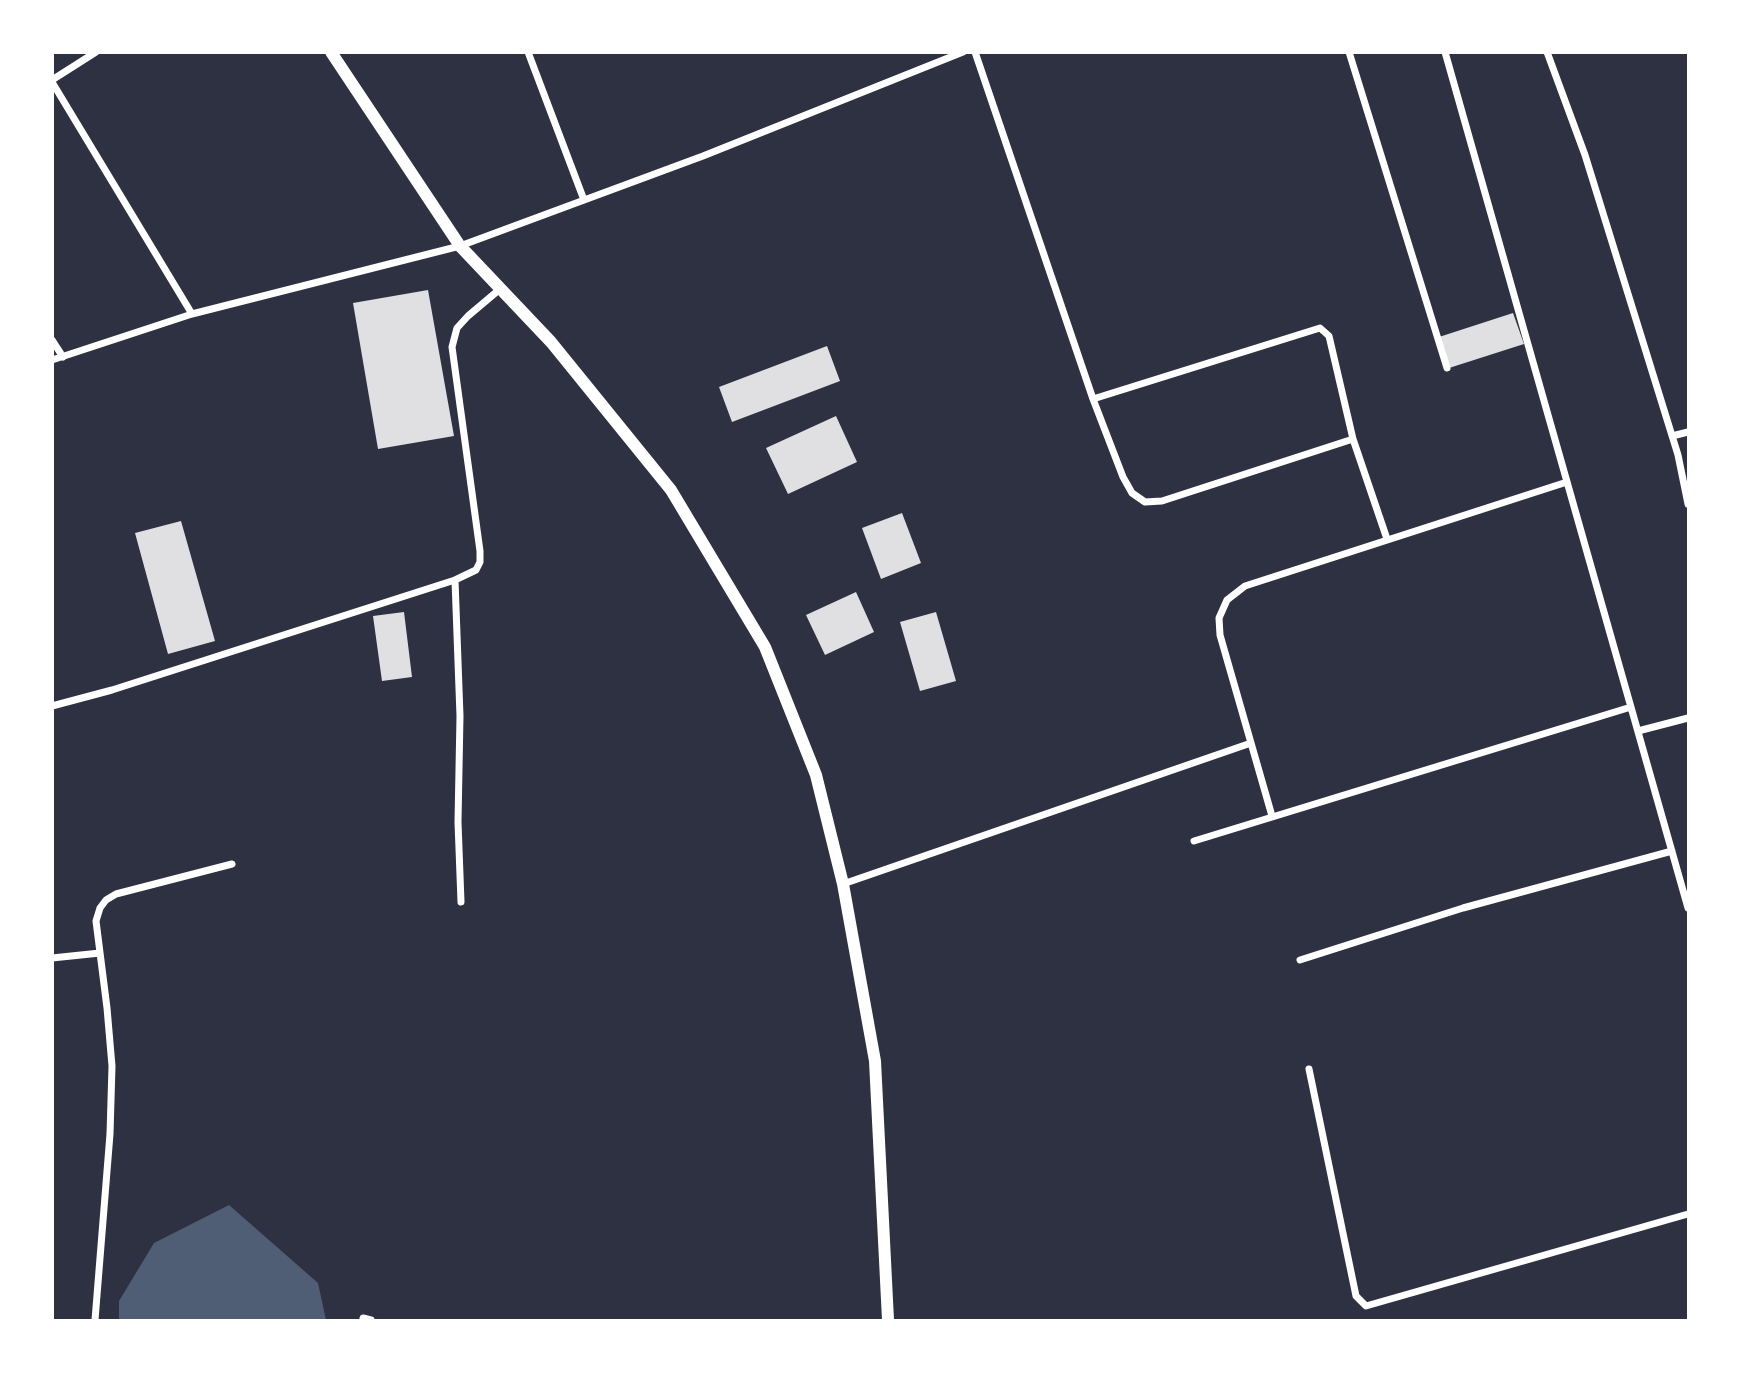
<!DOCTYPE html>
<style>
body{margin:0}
#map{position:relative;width:1741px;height:1373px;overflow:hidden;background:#2d3142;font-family:Inter,sans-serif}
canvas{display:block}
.frame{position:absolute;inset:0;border:54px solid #fff;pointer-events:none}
</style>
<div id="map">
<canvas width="1741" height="1373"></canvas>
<div class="frame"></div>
</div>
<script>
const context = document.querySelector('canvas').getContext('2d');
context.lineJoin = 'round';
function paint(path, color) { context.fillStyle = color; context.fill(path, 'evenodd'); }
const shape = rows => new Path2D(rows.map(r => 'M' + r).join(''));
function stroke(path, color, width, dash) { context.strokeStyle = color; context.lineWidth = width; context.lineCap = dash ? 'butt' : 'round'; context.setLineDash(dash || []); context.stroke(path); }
paint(shape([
 [229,1205,318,1283,326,1320,119,1320,119,1301,154,1243]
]), '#4f5d75');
paint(shape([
 [428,290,454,436,378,449,353,303],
 [1513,313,1524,344,1449,368,1439,337],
 [827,346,840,381,732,422,719,387],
 [836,416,857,462,788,494,766,448],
 [902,513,921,563,881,579,862,528],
 [181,521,215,641,168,654,135,533],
 [856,592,874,632,825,655,806,615],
 [404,612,412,677,382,681,373,616],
 [936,612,956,681,920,691,900,622]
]), '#e0e0e3');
stroke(shape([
 [528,52,584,200],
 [975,52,1093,399,1123,477,1132,493,1145,502,1162,501,1353,439,1387,539],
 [1349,52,1447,368],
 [1445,52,1688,908],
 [1547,52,1585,155,1678,455,1688,504],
 [52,80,96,52],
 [52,82,192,314],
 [52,340,63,357],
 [52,360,192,314,460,246,703,156,963,52],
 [1093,399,1320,328,1329,336,1353,439],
 [1672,436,1688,432],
 [52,706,112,690,455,580],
 [1638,731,1688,718],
 [1272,816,1220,635,1219,618,1227,600,1245,586,1567,482],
 [1194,841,1631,707],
 [843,884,1251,743],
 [461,902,458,822,460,716,455,580,476,570,480,562,480,551,452,347,457,328,468,316,500,289],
 [52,958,100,953],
 [1300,960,1463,908,1672,851],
 [1309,1069,1356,1296,1366,1306,1688,1214],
 [363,1318,371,1320],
 [95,1320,110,1134,112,1066,107,1008,96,921,100,908,106,900,116,894,232,864]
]), '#fff', 7);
stroke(shape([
 [331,52,460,246,551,342,671,490,765,647,816,775,843,884,875,1061,888,1320]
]), '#fff', 12);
</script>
